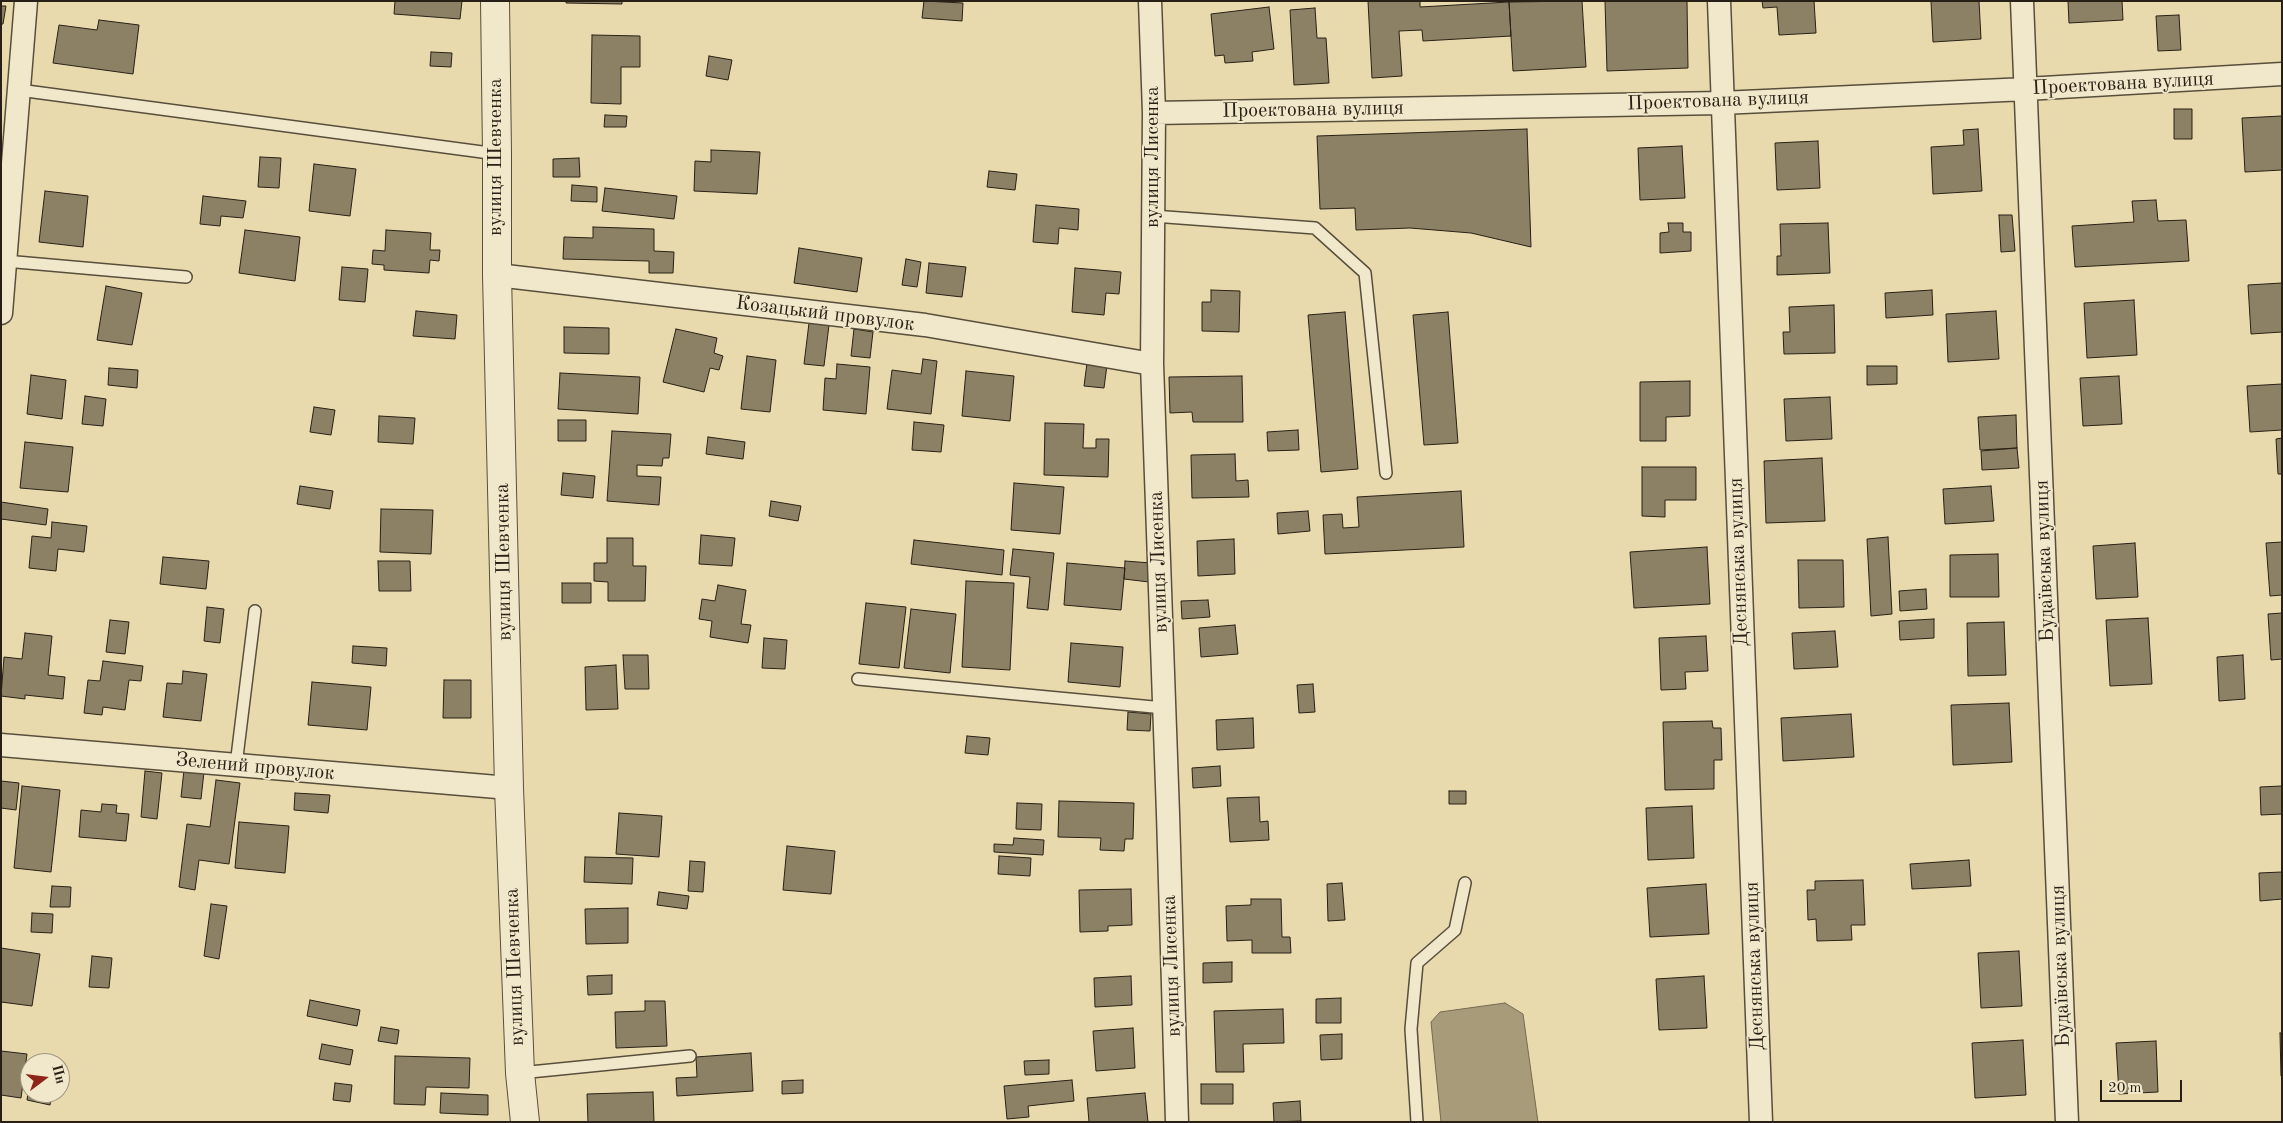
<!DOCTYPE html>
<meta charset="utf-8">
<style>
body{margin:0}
#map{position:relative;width:2283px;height:1123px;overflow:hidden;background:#e9daae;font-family:"Old Standard TT",serif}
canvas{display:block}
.frame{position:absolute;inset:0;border:2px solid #282016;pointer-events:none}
.north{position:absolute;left:20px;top:1053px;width:50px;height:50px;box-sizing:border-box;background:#f1e7ca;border:1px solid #a19782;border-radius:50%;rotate:75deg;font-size:14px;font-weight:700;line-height:20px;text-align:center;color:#282016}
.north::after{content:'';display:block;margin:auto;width:18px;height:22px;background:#8f2418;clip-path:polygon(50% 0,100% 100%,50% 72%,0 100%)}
.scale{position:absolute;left:2100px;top:1080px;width:82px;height:22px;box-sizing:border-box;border:2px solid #282016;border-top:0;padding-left:6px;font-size:15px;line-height:18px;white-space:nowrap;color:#282016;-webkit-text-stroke:4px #f1e7ca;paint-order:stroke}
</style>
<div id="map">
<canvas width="2283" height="1123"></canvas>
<div class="frame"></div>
<div class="north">Пн</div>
<div class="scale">20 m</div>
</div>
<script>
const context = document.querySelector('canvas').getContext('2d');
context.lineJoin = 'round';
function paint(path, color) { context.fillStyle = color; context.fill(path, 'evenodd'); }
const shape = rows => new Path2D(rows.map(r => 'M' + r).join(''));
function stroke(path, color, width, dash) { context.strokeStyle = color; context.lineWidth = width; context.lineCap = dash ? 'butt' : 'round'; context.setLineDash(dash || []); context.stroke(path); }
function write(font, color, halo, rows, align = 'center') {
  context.font = font + ' "Old Standard TT",serif'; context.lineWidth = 4; context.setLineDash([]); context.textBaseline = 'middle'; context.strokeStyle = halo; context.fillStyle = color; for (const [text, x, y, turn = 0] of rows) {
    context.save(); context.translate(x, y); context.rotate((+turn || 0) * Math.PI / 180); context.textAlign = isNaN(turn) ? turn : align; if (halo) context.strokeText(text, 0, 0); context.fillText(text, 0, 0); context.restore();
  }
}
const water = shape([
 [1505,1003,1523,1014,1538,1122,1441,1122,1431,1022,1440,1012,1505,1003]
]);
paint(water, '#a79b7a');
stroke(water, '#746a52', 1);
const building = shape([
 [395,1,462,1,460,19,394,14,395,1],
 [566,1,622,1,622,4,566,3,566,1],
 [924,1,963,3,962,21,922,18,924,1],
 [1368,1,1420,1,1420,7,1509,2,1511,36,1423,41,1422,30,1399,31,1402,76,1372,78,1368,1],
 [1582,1,1586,67,1513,71,1509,2,1582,1],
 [1605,1,1687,1,1688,68,1607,71,1605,1],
 [1762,1,1814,1,1816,33,1779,35,1777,7,1763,8,1762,1],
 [1931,1,1979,1,1981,39,1933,42,1931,1],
 [2068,1,2122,1,2123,20,2069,23,2068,1],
 [1,6,6,6,3,24,1,24,1,6],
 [1269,7,1274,49,1252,52,1253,61,1225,63,1224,55,1215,56,1211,14,1269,7],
 [1315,8,1317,38,1326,38,1329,83,1294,85,1290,10,1315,8],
 [2179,15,2181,50,2158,51,2156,16,2179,15],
 [99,20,139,25,133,74,53,63,59,25,97,30,99,20],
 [592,35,640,36,640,67,621,67,621,104,591,103,592,35],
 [431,52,452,53,451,67,430,66,431,52],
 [709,56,732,60,728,80,706,76,709,56],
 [2174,109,2192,109,2192,139,2174,139,2174,109],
 [605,115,627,116,626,127,604,127,605,115],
 [2282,116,2282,170,2245,172,2242,118,2282,116],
 [1527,129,1531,247,1471,233,1410,228,1356,230,1355,208,1320,209,1317,136,1527,129],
 [1978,129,1982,191,1933,194,1931,147,1964,145,1963,130,1978,129],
 [1818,141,1820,188,1777,190,1775,143,1818,141],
 [1682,146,1685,198,1640,200,1638,148,1682,146],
 [711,150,760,152,757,194,694,191,695,161,711,162,711,150],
 [260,157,281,158,279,188,258,187,260,157],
 [579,158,580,177,553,177,553,159,579,158],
 [314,164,356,169,350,216,309,211,314,164],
 [989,171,1017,174,1015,190,987,187,989,171],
 [572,185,597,187,597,202,571,201,572,185],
 [605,188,677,196,674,219,602,211,605,188],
 [45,191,88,196,83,247,39,242,45,191],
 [203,196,246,201,243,218,221,216,220,226,200,224,203,196],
 [2156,200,2158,221,2186,220,2189,261,2075,267,2072,226,2134,222,2132,201,2156,200],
 [1036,205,1079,209,1078,230,1059,228,1058,244,1033,242,1036,205],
 [1999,215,2012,215,2015,251,2001,252,1999,215],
 [1668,223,1683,223,1683,232,1691,232,1691,251,1660,253,1660,233,1669,232,1668,223],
 [1828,223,1830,273,1777,275,1777,256,1781,256,1780,224,1828,223],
 [593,227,654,229,654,251,674,252,673,273,649,273,649,261,563,259,564,237,593,238,593,227],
 [245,230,300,237,295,281,239,273,245,230],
 [386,230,431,233,430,250,440,250,439,261,430,260,429,273,384,270,384,265,372,264,373,250,385,251,386,230],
 [799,248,862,258,857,292,794,283,799,248],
 [906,259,921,262,917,287,902,285,906,259],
 [929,263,966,267,962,297,926,293,929,263],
 [342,267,368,269,365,302,339,300,342,267],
 [1075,268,1121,272,1119,294,1106,293,1104,315,1072,312,1075,268],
 [2282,283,2282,332,2251,334,2248,285,2282,283],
 [106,286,142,293,132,345,97,340,106,286],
 [1211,290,1240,291,1239,332,1202,331,1202,302,1211,302,1211,290],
 [1932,290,1933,315,1886,318,1885,293,1932,290],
 [2134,300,2137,355,2087,358,2084,303,2134,300],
 [1834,305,1835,353,1784,354,1783,332,1790,332,1789,307,1834,305],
 [416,311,457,315,455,339,413,336,416,311],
 [1996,311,1999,359,1948,362,1946,314,1996,311],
 [1345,312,1358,469,1321,472,1308,315,1345,312],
 [1448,312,1458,443,1424,445,1413,315,1448,312],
 [809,323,829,325,824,366,804,364,809,323],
 [564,327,609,328,609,354,564,353,564,327],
 [676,329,717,338,714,353,723,356,719,370,710,368,704,392,663,382,676,329],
 [854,329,873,332,870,358,851,356,854,329],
 [747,356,776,360,770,412,741,409,747,356],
 [923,359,937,361,931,414,887,409,892,370,921,374,923,359],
 [1087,363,1107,365,1104,388,1084,386,1087,363],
 [837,364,870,367,866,414,823,410,825,378,836,379,837,364],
 [1867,366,1897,366,1897,384,1867,385,1867,366],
 [109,368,138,370,137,388,108,385,109,368],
 [966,371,1014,376,1010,421,962,416,966,371],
 [560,373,640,377,638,414,558,409,560,373],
 [31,375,66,380,62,419,27,414,31,375],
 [1242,376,1243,422,1193,422,1192,412,1170,413,1169,377,1242,376],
 [2119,376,2122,424,2083,426,2080,378,2119,376],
 [1690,381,1690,416,1666,417,1666,441,1640,441,1640,382,1690,381],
 [2282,384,2282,430,2250,432,2247,386,2282,384],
 [85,396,106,399,103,426,82,424,85,396],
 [1830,397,1832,439,1786,441,1784,399,1830,397],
 [314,407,335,410,331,435,310,432,314,407],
 [2016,415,2017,448,1980,450,1978,417,2016,415],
 [379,416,415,418,413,444,378,442,379,416],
 [558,420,586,420,586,441,558,441,558,420],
 [914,422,944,425,941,452,912,450,914,422],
 [1045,423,1084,424,1083,448,1096,448,1096,439,1109,439,1108,477,1044,475,1045,423],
 [1298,430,1299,450,1268,451,1267,432,1298,430],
 [612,431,671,434,669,458,663,458,662,466,637,465,637,476,661,477,659,505,607,501,612,431],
 [708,437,745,442,743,459,706,454,708,437],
 [2282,438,2282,474,2278,474,2276,439,2282,438],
 [25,442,73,447,68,492,20,488,25,442],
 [2017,448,2019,468,1982,470,1981,451,2017,448],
 [1235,454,1236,481,1248,480,1249,497,1192,498,1191,455,1235,454],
 [1822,458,1825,521,1766,523,1764,461,1822,458],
 [1642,467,1696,467,1696,500,1665,500,1665,517,1642,516,1642,467],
 [563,473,595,476,593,498,561,495,563,473],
 [1014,483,1064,487,1060,534,1011,530,1014,483],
 [300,486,333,491,330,509,297,504,300,486],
 [1991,486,1994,521,1945,524,1943,489,1991,486],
 [1461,491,1464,547,1325,554,1323,515,1342,514,1343,528,1359,527,1357,497,1461,491],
 [771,501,801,506,798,521,769,516,771,501],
 [1,502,48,509,46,525,1,519,1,502],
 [381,509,433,510,431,554,380,552,381,509],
 [1308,511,1310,531,1278,534,1277,513,1308,511],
 [52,522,87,526,84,552,58,549,56,571,29,568,32,536,51,538,52,522],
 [701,535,735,538,732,566,699,564,701,535],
 [1888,537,1892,614,1871,616,1867,539,1888,537],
 [607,538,633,538,633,566,646,566,645,601,608,601,608,582,594,581,594,563,607,563,607,538],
 [1234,539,1235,574,1198,576,1197,541,1234,539],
 [914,540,1004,550,1002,575,911,564,914,540],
 [2282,542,2282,595,2270,596,2266,543,2282,542],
 [2135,543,2138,597,2096,599,2093,546,2135,543],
 [1707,547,1710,604,1634,608,1630,552,1707,547],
 [1013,549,1054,553,1048,610,1027,608,1030,577,1010,575,1013,549],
 [1998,554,1999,597,1950,597,1950,555,1998,554],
 [163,557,209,561,206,589,160,584,163,557],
 [1798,560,1843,560,1844,607,1799,608,1798,560],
 [378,561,410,561,411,591,379,591,378,561],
 [1125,561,1151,563,1149,582,1124,579,1125,561],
 [1067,563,1125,568,1121,610,1064,605,1067,563],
 [966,581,1014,583,1010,670,962,667,966,581],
 [562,583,591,583,591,603,562,603,562,583],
 [718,585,746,590,741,624,751,625,748,643,710,637,712,621,699,619,702,599,715,601,718,585],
 [1926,589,1927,609,1900,611,1899,591,1926,589],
 [1208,600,1210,617,1182,619,1181,601,1208,600],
 [866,603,906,607,899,668,859,664,866,603],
 [207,607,224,609,220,643,204,641,207,607],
 [911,609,956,614,950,673,904,668,911,609],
 [2282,613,2282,659,2271,660,2268,614,2282,613],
 [2148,618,2152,684,2110,686,2106,620,2148,618],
 [1934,619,1934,638,1900,640,1899,621,1934,619],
 [110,620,129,622,125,654,106,652,110,620],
 [2004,622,2006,675,1968,676,1967,623,2004,622],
 [1235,625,1238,654,1201,657,1199,628,1235,625],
 [1835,631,1838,667,1794,669,1792,633,1835,631],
 [25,633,52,636,48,675,65,677,63,699,25,695,25,699,1,696,4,657,22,659,25,633],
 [1706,636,1708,671,1685,672,1686,689,1661,690,1659,638,1706,636],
 [764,638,787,640,785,669,762,668,764,638],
 [1071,643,1123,647,1120,687,1068,682,1071,643],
 [353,646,387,648,386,666,352,663,353,646],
 [623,655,648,655,649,689,625,689,623,655],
 [2243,655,2245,699,2219,701,2217,657,2243,655],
 [103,661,143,666,141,681,129,680,125,710,103,707,102,715,84,713,88,680,100,681,103,661],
 [616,665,618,709,586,710,585,667,616,665],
 [183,671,207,674,201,721,163,717,167,683,182,684,183,671],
 [444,680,471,680,471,718,443,718,444,680],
 [312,682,371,687,367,730,308,725,312,682],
 [1313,684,1315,712,1299,713,1297,685,1313,684],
 [2009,703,2012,762,1953,765,1951,705,2009,703],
 [1128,712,1151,714,1150,731,1127,730,1128,712],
 [1851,714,1854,757,1783,761,1781,718,1851,714],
 [1253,718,1254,748,1217,750,1216,720,1253,718],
 [1712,721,1713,728,1721,728,1722,760,1714,760,1714,789,1665,790,1663,722,1712,721],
 [967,736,990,738,988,755,965,753,967,736],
 [1220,766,1221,786,1193,788,1192,768,1220,766],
 [184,770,204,772,201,799,181,797,184,770],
 [145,771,162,773,157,819,141,817,145,771],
 [216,780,240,783,229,864,199,860,195,890,179,887,187,824,210,827,216,780],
 [1,781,19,783,16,810,1,808,1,781],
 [22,786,60,790,51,872,14,868,22,786],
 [2282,786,2282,814,2261,815,2260,787,2282,786],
 [1449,791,1466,791,1466,804,1449,804,1449,791],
 [295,793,330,795,328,813,294,810,295,793],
 [1259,797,1260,822,1268,821,1269,840,1230,842,1227,798,1259,797],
 [1059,801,1134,803,1133,839,1125,839,1124,851,1100,850,1101,838,1058,837,1059,801],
 [1017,803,1042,804,1041,830,1016,829,1017,803],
 [102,804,117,805,116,813,129,814,126,841,79,837,81,810,101,812,102,804],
 [1692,806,1694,858,1648,860,1646,808,1692,806],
 [619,813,662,816,659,857,616,854,619,813],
 [239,822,289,826,285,873,235,868,239,822],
 [1014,838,1044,840,1043,855,994,852,994,844,1013,845,1014,838],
 [787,846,835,851,831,894,783,890,787,846],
 [999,856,1031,858,1030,876,998,874,999,856],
 [585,857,633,858,632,884,584,882,585,857],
 [1969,860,1971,886,1912,889,1910,864,1969,860],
 [690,861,705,862,703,892,688,891,690,861],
 [2282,872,2282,899,2260,901,2259,873,2282,872],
 [1863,880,1865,925,1851,925,1852,940,1817,941,1816,919,1808,920,1807,890,1815,890,1815,881,1863,880],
 [1342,883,1345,920,1328,921,1327,884,1342,883],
 [1706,884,1709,934,1650,937,1647,888,1706,884],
 [52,886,71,887,70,907,50,907,52,886],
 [1131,889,1132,925,1108,926,1108,931,1080,932,1079,890,1131,889],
 [659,892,689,896,687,909,657,905,659,892],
 [1251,899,1281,899,1282,937,1290,937,1291,953,1252,953,1252,940,1227,941,1226,906,1251,905,1251,899],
 [211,904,227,906,219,959,204,956,211,904],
 [628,908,628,943,586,944,585,909,628,908],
 [32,913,53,914,52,933,31,932,32,913],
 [1,948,40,954,32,1006,1,1002,1,948],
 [2019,951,2022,1006,1981,1008,1978,953,2019,951],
 [92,956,112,958,109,988,89,987,92,956],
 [1232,962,1232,982,1203,983,1203,963,1232,962],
 [612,975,612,994,588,995,587,976,612,975],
 [1131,976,1132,1005,1095,1007,1094,978,1131,976],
 [1704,976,1707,1028,1659,1030,1656,979,1704,976],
 [1341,998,1341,1023,1316,1023,1316,999,1341,998],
 [310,1000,360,1010,357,1026,307,1016,310,1000],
 [645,1001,665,1001,667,1046,616,1048,615,1012,645,1011,645,1001],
 [1283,1009,1284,1043,1243,1044,1244,1072,1216,1072,1214,1011,1283,1009],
 [381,1027,399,1030,397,1044,378,1041,381,1027],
 [1133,1028,1135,1068,1096,1071,1093,1031,1133,1028],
 [2280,1033,2282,1033,2282,1076,2281,1076,2280,1033],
 [1342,1034,1342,1059,1321,1060,1320,1035,1342,1034],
 [2023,1040,2026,1095,1975,1098,1972,1043,2023,1040],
 [2156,1041,2158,1092,2119,1094,2116,1043,2156,1041],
 [322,1044,353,1050,350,1065,319,1059,322,1044],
 [1,1051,27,1054,21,1098,1,1095,1,1051],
 [751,1053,753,1091,677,1096,676,1078,697,1077,696,1057,751,1053],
 [395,1056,470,1058,469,1088,426,1087,425,1105,394,1104,395,1056],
 [1049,1060,1049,1074,1025,1075,1024,1061,1049,1060],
 [803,1080,803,1093,782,1094,782,1081,803,1080],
 [1072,1080,1074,1101,1028,1106,1029,1117,1007,1119,1004,1086,1072,1080],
 [335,1083,352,1085,350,1102,333,1100,335,1083],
 [1201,1084,1233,1084,1233,1104,1201,1104,1201,1084],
 [29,1087,30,1093,52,1093,50,1105,27,1100,29,1087],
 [653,1092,654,1122,588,1122,587,1094,653,1092],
 [441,1093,488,1095,488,1115,440,1113,441,1093],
 [1145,1093,1148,1122,1089,1122,1087,1098,1145,1093],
 [1300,1101,1301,1121,1274,1122,1273,1103,1300,1101]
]);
paint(building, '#8c8165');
stroke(building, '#282016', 1);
const service = shape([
 [19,90,497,154],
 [1153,216,1315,228,1365,273,1386,473],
 [5,261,186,277],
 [858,679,1164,708],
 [236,765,255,611],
 [520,1073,690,1056],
 [1417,1122,1411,1029,1417,963,1455,930,1465,883]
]);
const minor = shape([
 [1150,1,1154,113,1152,364,1168,814,1177,1122],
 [1719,1,1761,1122],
 [2022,1,2067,1122],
 [1154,113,1721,103,2026,89,2282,74],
 [497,275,925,325,1152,364],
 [1,313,26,1],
 [1,745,509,788]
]);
const tertiary = shape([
 [495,1,497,154,497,275,509,788,520,1073,525,1122]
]);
stroke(service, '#584e3c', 14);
stroke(minor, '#584e3c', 25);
stroke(tertiary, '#584e3c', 30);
stroke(service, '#f1e7ca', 11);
stroke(minor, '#f1e7ca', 22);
stroke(tertiary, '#f1e7ca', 28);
write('20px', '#282016', '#f1e7ca', [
 ["Проектована вулиця",2123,84,-3],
 ["Проектована вулиця",1718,101,-2],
 ["Проектована вулиця",1313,110,-1],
 ["вулиця Шевченка",496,157,-90],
 ["вулиця Лисенка",1153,157,-90],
 ["Козацький провулок",825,314,7],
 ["Будаївська вулиця",2045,561,-92],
 ["вулиця Шевченка",504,562,-91],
 ["вулиця Лисенка",1159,562,-92],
 ["Деснянська вулиця",1739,562,-92],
 ["Зелений провулок",255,767,5],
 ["вулиця Лисенка",1172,966,-92],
 ["Деснянська вулиця",1755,966,-92],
 ["Будаївська вулиця",2061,966,-92],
 ["вулиця Шевченка",515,967,-92]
]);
</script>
